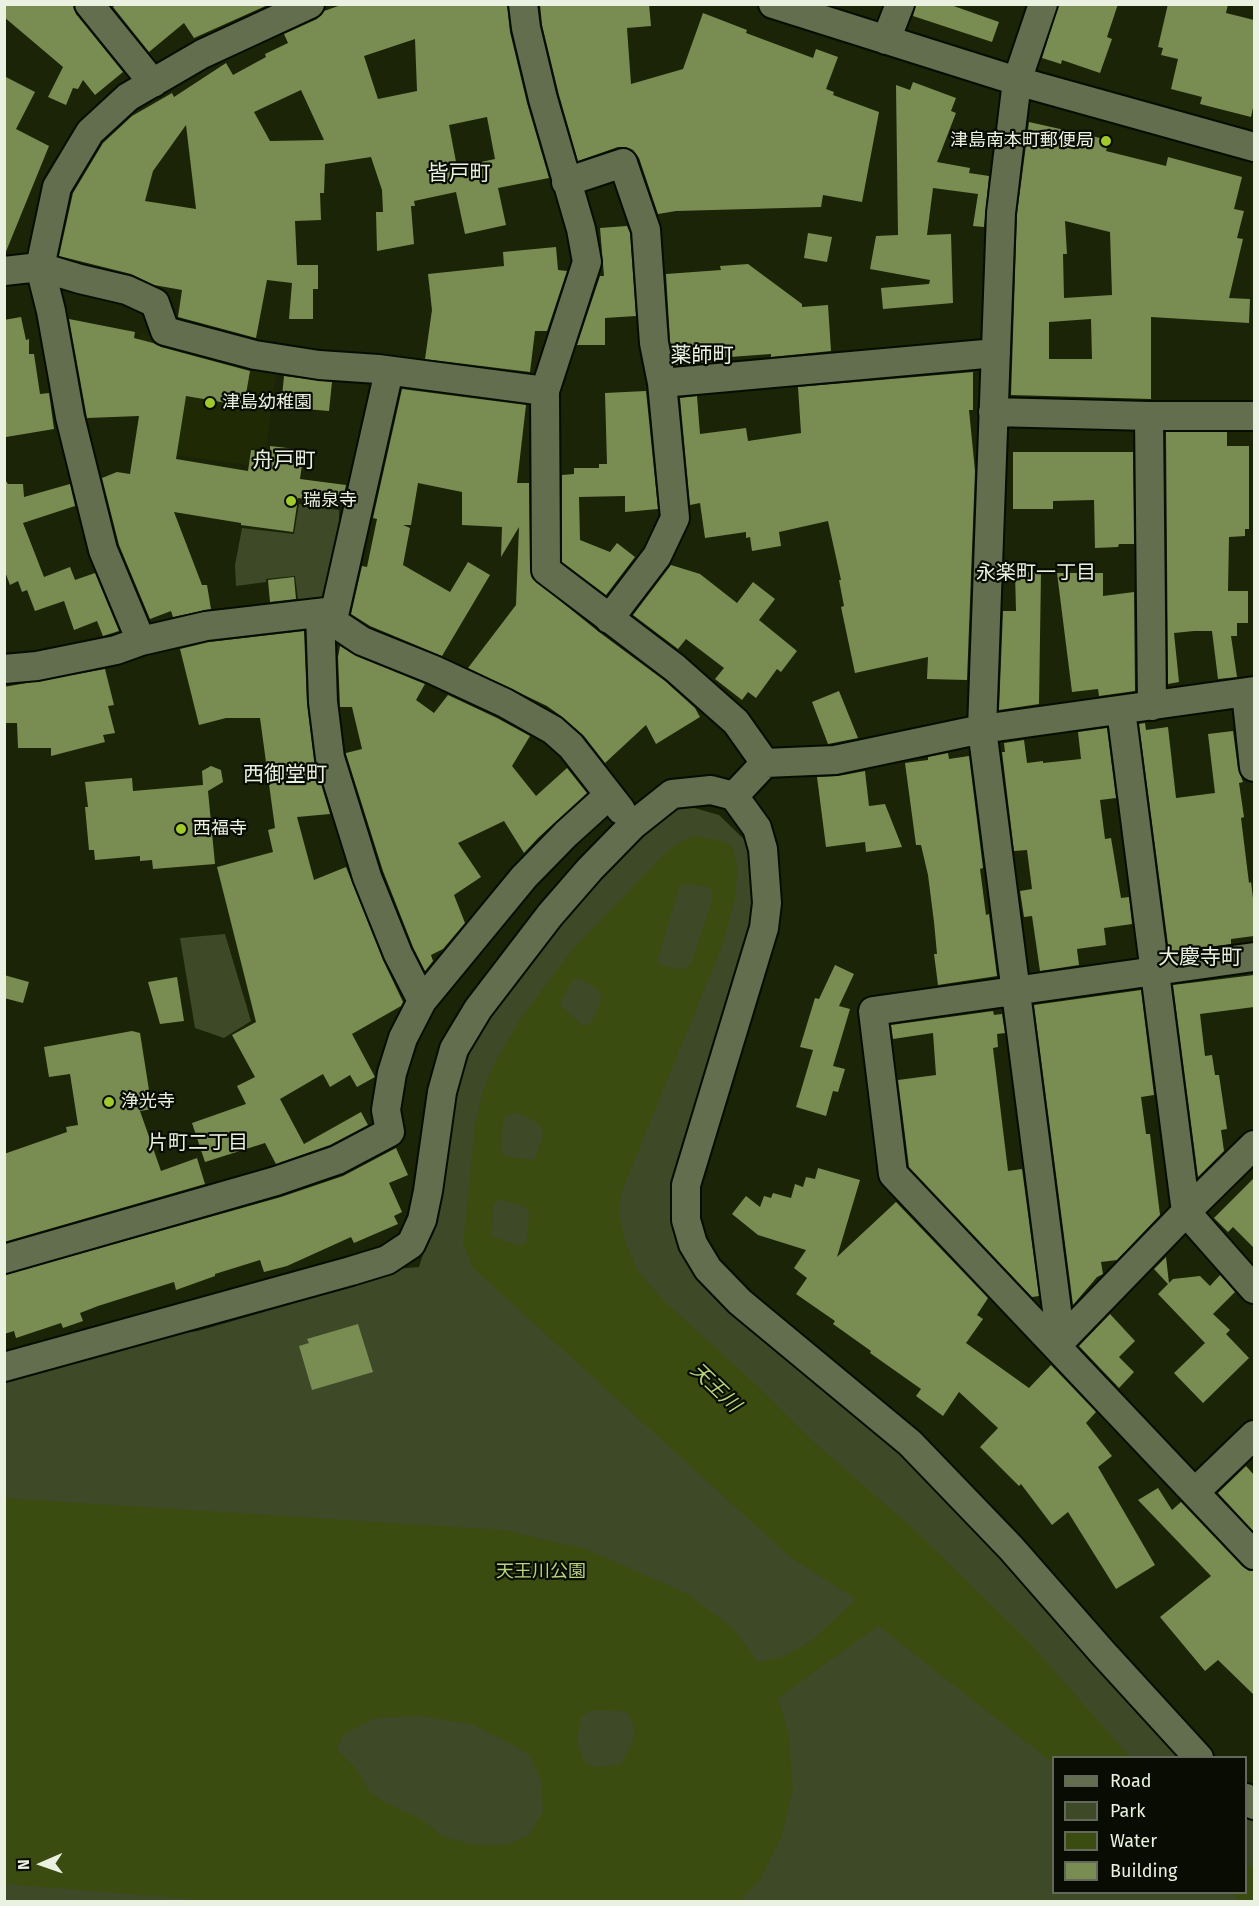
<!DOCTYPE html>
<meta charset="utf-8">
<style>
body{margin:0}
#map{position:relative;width:1259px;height:1906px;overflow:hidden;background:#1b2407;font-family:"Fira Sans",sans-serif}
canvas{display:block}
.frame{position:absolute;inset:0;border:6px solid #ebf1e0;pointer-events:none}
.legend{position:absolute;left:1052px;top:1756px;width:195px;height:138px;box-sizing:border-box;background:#080c02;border:2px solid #63685b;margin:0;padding:8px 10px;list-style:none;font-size:18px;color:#ebf1e0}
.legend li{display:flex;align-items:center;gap:12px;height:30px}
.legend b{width:30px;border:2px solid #63685b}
.north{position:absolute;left:12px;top:1834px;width:60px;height:60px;-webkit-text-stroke:4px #080c02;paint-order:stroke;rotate:268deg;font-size:16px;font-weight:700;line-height:24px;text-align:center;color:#ebf1e0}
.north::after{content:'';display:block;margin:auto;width:21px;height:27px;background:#ebf1e0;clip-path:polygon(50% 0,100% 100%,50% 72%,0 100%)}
</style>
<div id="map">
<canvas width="1259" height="1906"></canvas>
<div class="frame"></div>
<ul class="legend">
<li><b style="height:8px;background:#636e4f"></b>Road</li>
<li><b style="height:16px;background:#3e4928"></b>Park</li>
<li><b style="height:16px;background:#3b4c11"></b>Water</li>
<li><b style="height:16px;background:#798d53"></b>Building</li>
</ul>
<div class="north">N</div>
</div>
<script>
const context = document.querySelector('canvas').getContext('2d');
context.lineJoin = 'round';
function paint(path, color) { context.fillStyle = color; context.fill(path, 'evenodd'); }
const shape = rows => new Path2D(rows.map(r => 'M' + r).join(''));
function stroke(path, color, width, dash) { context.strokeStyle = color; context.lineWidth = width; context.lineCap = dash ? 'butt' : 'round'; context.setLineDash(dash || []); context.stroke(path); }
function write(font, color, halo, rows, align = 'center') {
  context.font = font + ' "Fira Sans","Noto Sans JP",sans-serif'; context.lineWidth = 4.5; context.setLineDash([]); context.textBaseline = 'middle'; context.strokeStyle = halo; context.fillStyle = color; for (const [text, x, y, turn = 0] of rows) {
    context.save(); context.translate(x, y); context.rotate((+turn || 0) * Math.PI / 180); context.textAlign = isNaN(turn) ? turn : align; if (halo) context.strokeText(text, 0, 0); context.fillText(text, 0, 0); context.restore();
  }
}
paint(shape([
 [141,333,165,341,277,363,266,450,250,448,248,465,134,450,140,419,132,384]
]), '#1f2a05');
paint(shape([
 [299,504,339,510,339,551,328,602,299,607,295,576,266,579,266,582,236,586,235,565,242,528,294,534],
 [684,805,719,815,750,845,755,913,675,1216,924,1471,1185,1757,1054,1758,1054,1892,1246,1892,1246,1810,1254,1817,1254,1901,5,1902,5,1381,168,1335,198,1331,364,1283,395,1269,419,1267,427,1242,455,1095,475,1038,489,1011,569,911,623,853,653,827],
 [225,934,251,1021,224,1038,195,1028,180,938]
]), '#3e4928');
paint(shape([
 [696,836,725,842,733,848,737,869,735,898,724,941,621,1194,619,1213,626,1244,637,1270,665,1302,761,1389,816,1444,918,1533,1029,1642,1130,1757,1054,1758,1053,1763,878,1626,778,1698,788,1732,793,1787,781,1838,760,1880,740,1901,227,1902,5,1884,5,1498,503,1530,586,1549,688,1594,735,1630,758,1662,783,1657,811,1641,856,1599,790,1557,473,1268,463,1244,475,1125,483,1091,493,1066,520,1019,572,950,666,852,680,842],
 [683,884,707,886,712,891,712,900,692,961,685,969,662,966,659,964,658,959,679,888],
 [574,978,581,979,600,992,602,999,593,1019,589,1025,582,1025,560,1005,561,1001],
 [517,1113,531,1119,542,1128,543,1135,535,1158,532,1160,505,1156,501,1154,503,1120,506,1115],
 [501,1200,523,1206,529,1212,527,1241,523,1244,517,1245,492,1237,493,1205,496,1201],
 [591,1710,626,1711,633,1724,634,1738,621,1764,596,1767,585,1763,577,1742,581,1717],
 [422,1716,474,1725,528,1753,541,1780,543,1812,529,1835,507,1845,474,1845,443,1836,421,1819,386,1803,370,1792,355,1767,337,1749,343,1735,374,1718],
 [1246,1863,1254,1870,1254,1901,1242,1901,1228,1893,1246,1892]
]), '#3b4c11');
paint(shape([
 [4,4,73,4,76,14,123,72,95,95,83,80,78,89,73,88,66,105,48,97,63,67,4,17],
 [117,4,270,4,194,38,184,23,149,52,113,7],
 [344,4,507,4,510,32,527,103,549,178,498,188,506,225,465,234,456,192,414,201,415,206,411,206,414,244,377,251,376,212,383,212,382,190,371,157,325,164,324,193,320,193,321,220,295,221,297,265,318,265,318,289,313,289,313,319,289,319,292,283,267,280,256,338,178,317,182,290,154,285,131,274,59,256,73,193,103,143,132,116,172,93,174,97,226,63,233,75,266,57,265,54,288,43,284,34,317,19,324,11],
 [415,39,417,91,378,99,364,56],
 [301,90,324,140,270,141,254,112],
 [487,117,495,159,457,167,449,125],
 [186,125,196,209,145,201,153,171],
 [540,4,649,4,651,26,627,28,631,84,683,69,703,13,747,30,746,33,813,58,816,49,838,57,826,89,834,92,833,95,879,112,862,202,823,195,821,207,676,211,658,214,639,158,633,150,626,147,618,147,578,161,559,95,542,25],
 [916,4,948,4,999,22,992,42,913,16],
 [1059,4,1118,4,1107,37,1112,39,1100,73,1062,60,1061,64,1042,58],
 [1168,4,1228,4,1226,13,1254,20,1254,103,1251,117,1200,104,1202,97,1171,89,1178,59,1161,55,1163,48,1158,47],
 [4,76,35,92,16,129,49,146,5,254],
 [913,82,956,98,951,111,956,113,937,162,970,168,969,173,989,176,984,227,973,226,978,194,933,188,927,235,951,234,953,303,883,309,881,288,929,284,930,280,870,269,876,236,898,235,896,85,910,90],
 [1029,122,1109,140,1106,151,1166,166,1168,157,1242,177,1234,209,1244,211,1237,238,1243,239,1229,298,1250,299,1249,323,1151,317,1151,399,1011,395,1017,214],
 [1065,221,1110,232,1112,295,1064,298,1063,254,1067,254],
 [1091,319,1092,359,1049,359,1049,322],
 [627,226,630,233,636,316,605,318,605,345,577,345,600,276,604,276,600,228],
 [808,233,832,237,827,262,804,258],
 [556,247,558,270,567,271,547,331,535,331,530,372,425,359,432,310,428,274,504,266,503,252],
 [748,264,802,304,802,307,828,305,831,351,771,357,771,354,716,358,717,362,675,365,670,341,666,274,721,270,720,266],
 [21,317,26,340,29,339,29,354,34,354,40,394,49,393,54,429,6,437,4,423,4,320],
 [69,319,135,332,134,338,153,343,161,347,250,371,244,406,186,396,176,459,248,471,251,450,270,452,270,446,304,450,300,479,346,485,342,504,298,498,293,532,241,525,241,523,174,512,202,585,207,585,211,609,173,617,171,611,150,619,119,545,102,478,117,472,130,474,139,416,87,418],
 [973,372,973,410,969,410,975,471,967,680,927,679,928,657,855,673,841,607,844,606,839,580,841,580,828,521,779,532,781,546,752,551,750,537,746,538,746,532,705,538,700,503,690,505,680,398,697,396,700,434,746,428,748,441,801,433,798,387],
 [284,376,332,382,329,411,281,407],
 [402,389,526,405,517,483,529,483,530,570,532,578,599,632,665,681,695,708,700,717,656,744,646,725,605,763,584,736,561,716,547,706,468,668,516,605,519,527,501,557,502,527,462,525,462,492,418,483,411,525,403,525,410,528,403,565,450,592,468,562,490,575,442,656,370,626,351,614,362,566,367,567,377,519,373,518],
 [646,391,658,509,625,512,625,496,579,497,580,540,610,552,617,543,635,557,606,595,562,562,562,475,574,474,574,468,599,468,599,464,607,464,605,393],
 [1166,432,1227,432,1227,446,1249,446,1249,529,1245,529,1245,536,1229,537,1228,591,1248,591,1248,623,1237,623,1237,636,1231,636,1237,677,1218,679,1212,631,1194,631,1174,633,1179,682,1168,684],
 [1013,452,1133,452,1134,544,1119,544,1118,547,1095,548,1094,500,1053,501,1053,509,1013,509],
 [4,478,8,484,23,484,24,497,70,484,75,506,23,523,44,577,70,567,75,580,95,573,119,631,103,636,97,621,74,630,64,601,35,611,27,590,22,592,18,581,10,585,4,569],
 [671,565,700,574,737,603,753,582,775,599,759,620,797,651,781,672,777,669,756,698,748,692,742,700,715,679,724,668,686,639,678,649,633,615],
 [1015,572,1041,572,1039,704,999,710,1003,611,1016,611],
 [1057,573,1103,573,1103,596,1134,592,1135,691,1099,696,1098,689,1072,692],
 [294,577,296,599,270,602,268,580],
 [304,631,307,703,314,760,330,814,297,817,314,880,346,867,383,960,403,1002,401,1006,352,1034,375,1077,357,1087,350,1075,330,1087,323,1074,280,1099,304,1144,361,1112,368,1125,330,1145,276,1164,265,1143,205,1162,192,1123,246,1104,237,1086,255,1077,232,1035,256,1022,217,867,273,852,268,830,275,828,260,718,226,718,199,725,180,649,209,642],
 [340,646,356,656,425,684,416,700,434,713,448,695,497,718,530,736,512,766,536,796,567,768,587,793,538,838,524,853,504,821,458,843,481,877,454,895,465,923,443,949,431,955,433,961,425,971,413,947,383,871,346,754,346,753,362,749,352,707,340,707,338,657],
 [105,669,114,705,108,706,115,733,103,735,105,742,51,756,51,748,18,748,17,723,4,723,4,687],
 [839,691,858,738,828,744,812,702],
 [1145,723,1146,730,1168,727,1176,798,1215,793,1208,734,1233,731,1238,769,1243,782,1239,783,1244,817,1241,818,1249,883,1251,882,1254,907,1254,936,1231,939,1231,944,1169,952,1139,724],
 [1107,728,1116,798,1100,800,1105,839,1111,838,1121,898,1129,897,1132,924,1104,928,1106,945,1077,949,1079,965,1040,971,1032,916,1024,917,1020,891,1032,889,1027,850,1014,851,1002,752,1005,752,1004,743,1024,740,1027,763,1043,761,1043,763,1081,759,1078,732],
 [948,753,949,759,969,756,983,868,980,869,986,915,989,914,997,976,938,985,934,954,937,954,934,922,928,875,921,845,916,845,905,763,928,760,928,757],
 [211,766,221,770,223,782,208,791,215,864,153,869,152,860,140,861,140,856,95,860,94,850,89,850,85,807,88,807,85,782,132,778,133,791,203,785,202,771],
 [865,771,869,806,885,804,902,847,866,852,865,842,826,847,817,777,838,776],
 [835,965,854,974,839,1006,850,1009,833,1066,845,1069,838,1092,833,1091,826,1116,796,1107,813,1050,800,1047,815,998,819,999],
 [4,975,29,982,23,1003,4,998],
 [1254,975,1254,1007,1200,1014,1205,1056,1212,1055,1215,1075,1219,1075,1227,1129,1221,1130,1224,1151,1198,1177,1173,985],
 [177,977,184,1021,160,1024,148,982],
 [1141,990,1154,1095,1141,1097,1146,1134,1150,1134,1160,1215,1117,1260,1101,1262,1103,1274,1097,1277,1073,1305,1034,1005],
 [993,1011,994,1015,1002,1014,1005,1033,997,1034,998,1047,993,1048,1008,1171,1022,1169,1039,1296,1032,1297,909,1167,898,1080,936,1075,933,1033,893,1039,891,1025],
 [132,1031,140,1033,152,1109,140,1111,161,1171,197,1158,205,1184,4,1242,4,1154,67,1132,66,1127,78,1125,70,1074,49,1077,44,1047],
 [396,1148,408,1175,389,1183,402,1212,394,1216,398,1224,354,1243,351,1237,287,1266,264,1272,260,1260,215,1274,215,1276,176,1290,174,1282,98,1306,80,1313,83,1321,63,1328,61,1323,16,1338,14,1331,4,1334,4,1275,281,1197,343,1176],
 [818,1168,860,1180,837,1257,896,1202,988,1298,977,1315,983,1319,966,1343,1029,1388,1051,1365,1096,1412,1086,1423,1112,1456,1098,1467,1155,1565,1116,1589,1068,1512,1052,1525,1021,1484,1019,1486,980,1447,998,1428,959,1392,943,1416,916,1396,921,1389,870,1353,871,1351,833,1324,835,1321,796,1294,807,1278,794,1268,806,1250,758,1235,732,1214,746,1196,760,1207,764,1196,771,1198,773,1193,791,1198,795,1184,803,1187,806,1177,815,1179],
 [1254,1178,1254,1248,1233,1227,1228,1232,1214,1218],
 [1166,1257,1169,1283,1173,1279,1200,1276,1210,1286,1220,1275,1235,1292,1213,1314,1230,1330,1226,1334,1249,1358,1203,1403,1174,1373,1205,1343,1158,1294,1168,1284,1154,1269],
 [1110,1314,1135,1341,1119,1357,1134,1372,1119,1388,1079,1346],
 [358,1324,373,1372,312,1390,299,1346,309,1343,307,1339],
 [1246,1466,1254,1475,1254,1532,1218,1493],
 [1158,1488,1172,1510,1181,1502,1242,1566,1249,1571,1254,1571,1254,1695,1218,1660,1205,1671,1160,1617,1211,1576,1138,1500]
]), '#798d53');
const minor = shape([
 [89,4,153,83],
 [523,4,526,28,543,99,581,229,587,262,545,391,546,570,675,668,736,722,765,763],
 [773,4,1017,81,1254,147],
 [1043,4,1017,81,1001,213,982,729,1058,1318,1057,1345],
 [886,40,900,4],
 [566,182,623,163,646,230,654,343,662,383,675,518,657,556,609,619],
 [4,271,40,267,80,279,127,290,155,303,165,331,255,355,319,365,378,369,545,391],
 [662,383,996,353],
 [993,412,1149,416,1254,416],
 [1149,416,1152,706],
 [320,613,323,702,330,758,367,877,398,954,422,1001],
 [320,613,362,641,434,670,505,703,553,730,571,746,621,810],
 [141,641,103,550,70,417,51,311,40,267,57,187,90,132,128,97,202,54,310,4],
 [4,669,37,666,116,650,141,641,206,626,335,611,389,371],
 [1246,693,1254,767],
 [1121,710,1186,1212,1254,1289],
 [734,796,765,763,835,760,982,729,1254,691],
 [1254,957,873,1011,893,1174,1254,1555],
 [4,1259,276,1181,337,1160,390,1132,386,1110,392,1073,403,1038,422,1001,524,877,566,834,608,796],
 [1057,1345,1186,1212,1254,1145],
 [4,1367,351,1271,387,1260,411,1244,422,1220,428,1191,442,1092,454,1049,478,1009,550,915,590,869,633,825,672,794,711,790,734,796,757,828,763,849,767,903,764,928,686,1185,686,1220,693,1244,708,1269,740,1302,910,1443,1011,1548,1103,1653,1199,1758],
 [1195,1492,1254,1435],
 [1246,1798,1254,1805]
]);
stroke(minor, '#060d00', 32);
stroke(minor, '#636e4f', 28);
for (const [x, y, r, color] of [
 [1106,141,6,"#a0c92c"],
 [210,403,6,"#a0c92c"],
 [291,501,6,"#a0c92c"],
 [181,829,6,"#a0c92c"],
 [109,1102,6,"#a0c92c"]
]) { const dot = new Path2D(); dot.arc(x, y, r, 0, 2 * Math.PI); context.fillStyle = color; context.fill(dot); stroke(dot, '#080c02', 2); }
write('18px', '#ebf1e0', '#080c02', [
 ["津島南本町郵便局",1094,141,"right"],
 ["津島幼稚園",222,403],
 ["瑞泉寺",303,501],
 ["西福寺",193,829],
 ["浄光寺",121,1102]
], 'left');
write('18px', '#b6d37e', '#080c02', [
 ["天王川公園",541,1572]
]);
write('20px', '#ebf1e0', '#080c02', [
 ["永楽町一丁目",1036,573],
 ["片町二丁目",198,1143]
]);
write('italic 20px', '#b6d37e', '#080c02', [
 ["天王川",715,1388,44]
]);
write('21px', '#ebf1e0', '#080c02', [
 ["皆戸町",459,174],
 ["薬師町",702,356],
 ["舟戸町",284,461],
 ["西御堂町",285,775],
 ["大慶寺町",1200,958]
]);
</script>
